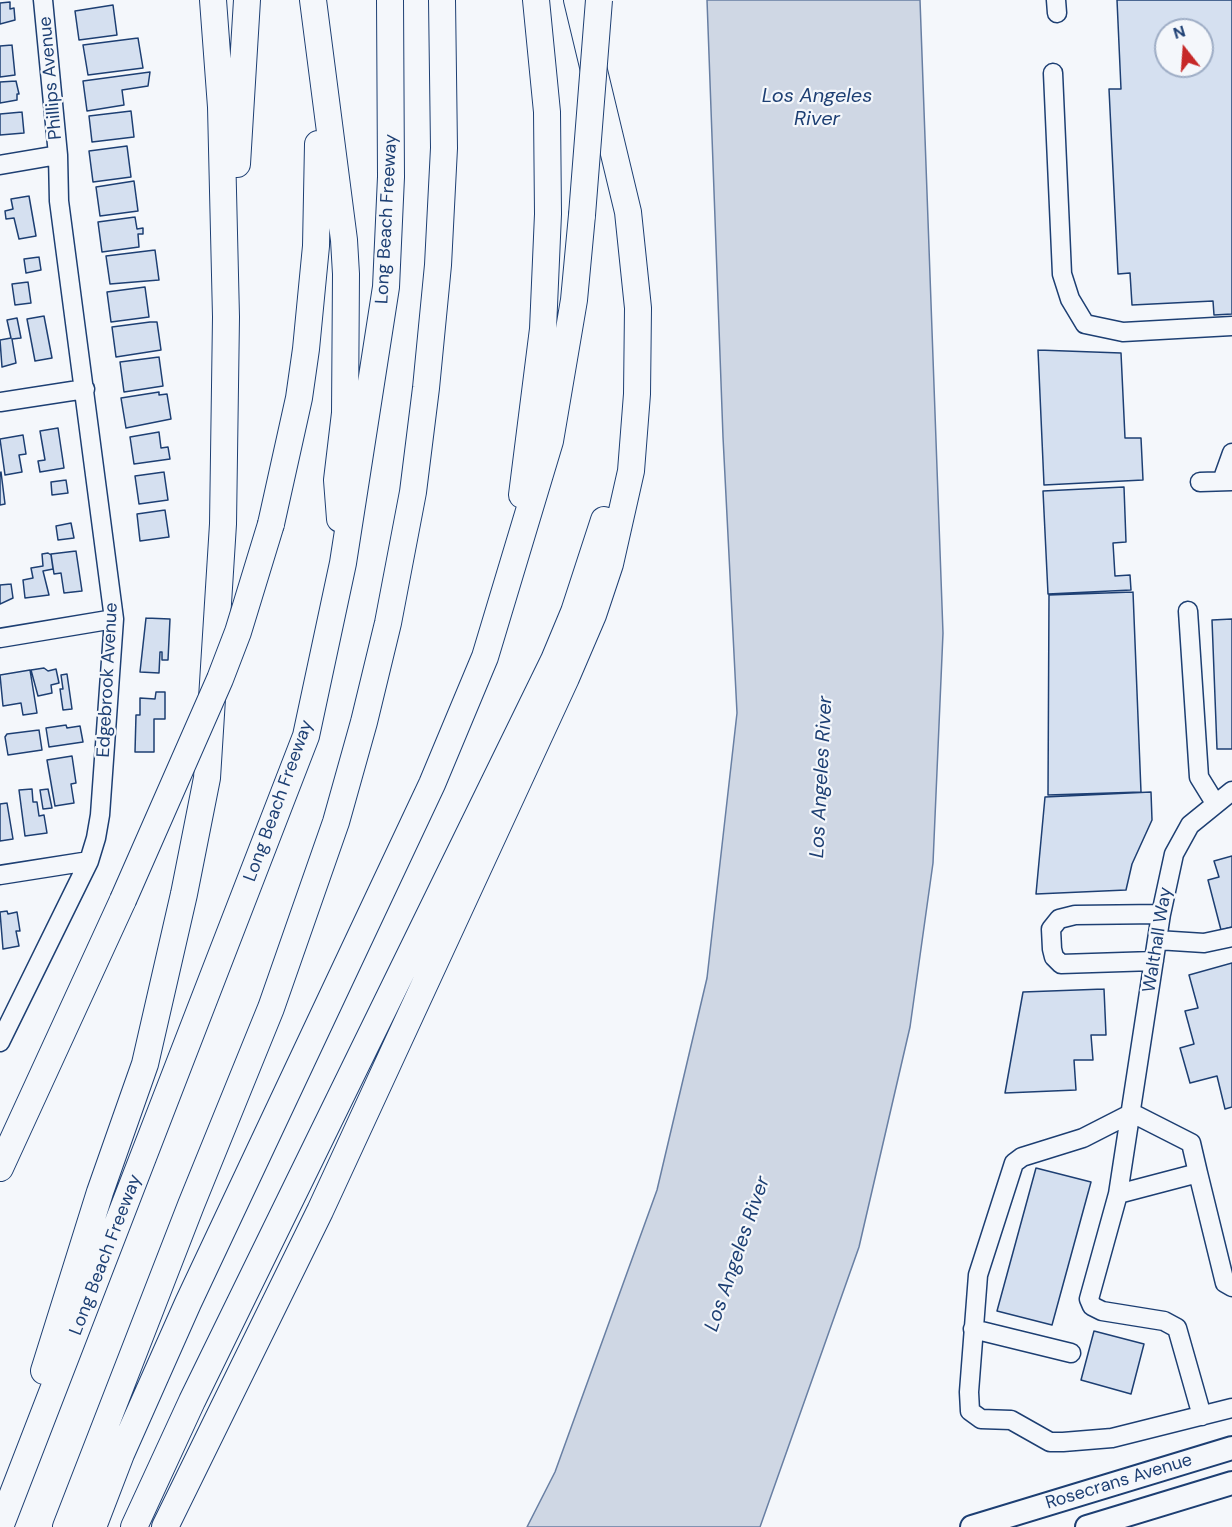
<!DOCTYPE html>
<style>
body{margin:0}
#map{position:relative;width:1232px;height:1527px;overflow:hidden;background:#f4f7fb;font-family:"DM Sans",sans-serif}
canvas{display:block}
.north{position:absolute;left:1154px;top:18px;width:60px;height:60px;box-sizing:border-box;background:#f4f7fb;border:2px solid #9eadc5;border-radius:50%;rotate:343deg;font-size:16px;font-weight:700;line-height:24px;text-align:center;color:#1d3f73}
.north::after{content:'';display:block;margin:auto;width:21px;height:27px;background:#c62828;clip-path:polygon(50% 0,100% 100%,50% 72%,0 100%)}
</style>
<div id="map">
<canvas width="1232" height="1527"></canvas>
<div class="north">N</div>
</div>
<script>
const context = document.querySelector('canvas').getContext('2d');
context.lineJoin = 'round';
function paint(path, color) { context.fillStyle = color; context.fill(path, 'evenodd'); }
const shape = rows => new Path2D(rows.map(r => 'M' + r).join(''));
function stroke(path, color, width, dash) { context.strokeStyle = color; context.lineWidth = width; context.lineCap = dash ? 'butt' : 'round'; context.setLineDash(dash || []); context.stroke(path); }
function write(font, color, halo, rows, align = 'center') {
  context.font = font + ' "DM Sans",sans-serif'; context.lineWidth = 4.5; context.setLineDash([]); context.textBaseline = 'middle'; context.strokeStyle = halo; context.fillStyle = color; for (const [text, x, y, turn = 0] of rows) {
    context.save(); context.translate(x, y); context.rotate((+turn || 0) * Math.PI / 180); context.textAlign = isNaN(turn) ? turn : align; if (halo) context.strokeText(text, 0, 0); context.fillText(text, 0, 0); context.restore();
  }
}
const water = shape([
 [707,0,920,0,943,633,933,863,910,1027,859,1247,760,1527,527,1527,555,1472,657,1190,707,978,737,713,723,437,707,0]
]);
paint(water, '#cfd7e4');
stroke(water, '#687fa3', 1.5);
const building = shape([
 [1117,0,1232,0,1232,314,1214,315,1213,301,1132,305,1130,273,1118,274,1109,89,1121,89,1117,0],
 [1166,30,1202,30,1202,66,1166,66,1166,30],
 [10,2,10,9,14,8,15,20,0,24,0,3,10,2],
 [113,5,117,35,79,40,75,11,113,5],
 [138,38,143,68,88,75,83,45,138,38],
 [12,45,15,75,0,77,0,46,12,45],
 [150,72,148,86,122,90,124,105,87,111,83,81,150,72],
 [16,81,19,94,17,94,17,100,0,103,0,82,16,81],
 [131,111,134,137,92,142,89,116,131,111],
 [22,112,24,133,0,135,0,114,22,112],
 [127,146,131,177,93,182,89,151,127,146],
 [134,181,138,211,100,216,96,187,134,181],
 [29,196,36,236,19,239,14,218,6,219,5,211,13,209,11,199,29,196],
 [135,217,137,229,143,228,143,234,138,234,139,247,102,252,98,222,135,217],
 [155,250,159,280,110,284,106,256,155,250],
 [39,257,41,270,26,273,24,259,39,257],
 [28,282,31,303,15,305,12,284,28,282],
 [145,287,149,317,111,322,107,292,145,287],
 [44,316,52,358,35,361,27,319,44,316],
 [17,318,21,338,12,339,16,363,2,367,0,340,11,338,7,320,17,318],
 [150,322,157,322,161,350,116,357,112,327,150,322],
 [1038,350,1121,353,1125,438,1141,438,1143,480,1044,485,1038,350],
 [159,357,163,386,124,392,120,362,159,357],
 [159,392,159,395,167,394,171,419,126,428,121,398,159,392],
 [58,428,64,468,40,472,38,461,45,460,40,431,58,428],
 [159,432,161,448,168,447,170,459,134,464,130,437,159,432],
 [23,435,26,454,19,455,22,472,5,475,0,439,23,435],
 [1,472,5,504,0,505,0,473,1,472],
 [164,472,168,500,139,504,135,476,164,472],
 [66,480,68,493,52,495,51,482,66,480],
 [1124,487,1126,542,1113,543,1115,576,1130,575,1131,590,1048,594,1043,491,1124,487],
 [165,510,169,537,140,541,137,514,165,510],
 [71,523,74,538,58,540,56,526,71,523],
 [76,551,82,591,64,593,61,573,54,574,51,554,76,551],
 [48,553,51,555,53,569,43,571,49,595,25,598,23,580,33,578,31,568,43,566,42,554,48,553],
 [11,584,13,598,0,604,0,585,11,584],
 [1133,592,1141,792,1048,795,1049,595,1133,592],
 [146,618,170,619,168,660,162,660,162,652,160,652,159,673,140,672,146,618],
 [1232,619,1232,749,1217,749,1212,620,1232,619],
 [44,668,48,671,56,669,59,683,51,685,52,693,38,696,31,670,44,668],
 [30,670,37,713,23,715,21,703,3,706,0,675,30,670],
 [67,674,72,709,63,710,60,689,63,689,61,675,67,674],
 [156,692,165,692,165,719,154,719,154,752,135,752,136,715,140,715,140,698,155,699,156,692],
 [66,725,67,728,80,726,83,742,49,747,46,728,66,725],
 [39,730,42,750,8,755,5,737,7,734,39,730],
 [72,756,76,783,71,784,74,803,55,806,47,760,72,756],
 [32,789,33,802,37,802,39,816,44,815,47,833,25,836,19,790,32,789],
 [48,789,52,808,43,809,40,790,48,789],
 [1151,792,1152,820,1132,864,1126,890,1036,894,1045,797,1151,792],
 [7,803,13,839,0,841,0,804,7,803],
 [1232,856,1232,927,1221,930,1208,880,1219,877,1214,861,1232,856],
 [7,911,8,914,17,912,20,931,16,931,19,946,3,949,0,912,7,911],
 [1232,963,1232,1107,1225,1109,1217,1076,1190,1083,1180,1048,1194,1044,1185,1011,1198,1008,1189,975,1232,963],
 [1104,989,1106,1035,1091,1035,1093,1060,1074,1060,1076,1090,1005,1093,1023,992,1104,989],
 [1036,1168,1091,1182,1052,1325,997,1311,1036,1168],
 [1094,1331,1144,1344,1131,1394,1081,1380,1094,1331]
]);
paint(building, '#d5e0f0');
stroke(building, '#1d3f73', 1.5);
const minor = shape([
 [1056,0,1057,13],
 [1053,73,1062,274,1070,299,1085,324,1123,332,1232,326],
 [0,165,58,155],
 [0,402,85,389],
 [1222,481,1232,453],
 [1200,482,1232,481],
 [1188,611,1199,777,1215,803],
 [0,638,114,619],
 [0,875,89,861],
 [1157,940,1204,943,1232,937],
 [1154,961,1061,964,1054,957,1052,949,1051,929,1059,919,1075,915,1161,914],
 [0,1042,89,861,96,838,100,815,114,619,59,201,58,155,43,0],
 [1132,1113,1083,1138,1022,1157,1014,1163,978,1275,969,1392,970,1411,981,1419,1011,1420,1050,1442,1063,1442,1112,1438,1232,1408],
 [1132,1113,1191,1143,1198,1173],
 [1118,1194,1161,914,1174,854,1190,825,1232,791],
 [973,1329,1071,1353],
 [1202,1416,1177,1328,1164,1321,1102,1311,1092,1306,1089,1299,1118,1194,1198,1173,1225,1283,1232,1287]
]);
const major = shape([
 [972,1527,1232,1448],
 [1087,1527,1232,1483]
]);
const highway = shape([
 [313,0,344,240,346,274,345,413,337,480,340,519],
 [237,164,247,0],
 [522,495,543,329,548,214,547,112,536,0],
 [271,524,299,398,306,349,316,246,318,144],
 [0,1168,123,900],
 [44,1371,100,1192,145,1064,184,894,207,778,223,524,226,317,221,107,213,0],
 [0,1527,306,736,343,563,386,287,391,177,390,0],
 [66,1527,191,1205,271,1008,336,822,364,722,388,623,413,492,426,388,438,265,444,148,442,0],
 [93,1527,121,1454,188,1303,432,784,485,657,550,441,574,300,582,215],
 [134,1527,192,1401,554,660,574,612,604,520],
 [165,1527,320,1211,566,678,593,615,610,564,631,471,637,394,638,308,628,212,577,0]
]);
stroke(minor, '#1d3f73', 21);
stroke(major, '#1d3f73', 26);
stroke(highway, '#1d3f73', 28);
stroke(minor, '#f4f7fb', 18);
stroke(major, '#f4f7fb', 22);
stroke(highway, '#f4f7fb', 26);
const highwayBridge = shape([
 [582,215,599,0],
 [123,900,220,679,238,632,271,524]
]);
stroke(highwayBridge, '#1d3f73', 28, []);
stroke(highwayBridge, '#f4f7fb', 26);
write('18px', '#1d3f73', '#f4f7fb', [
 ["Phillips Avenue",51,78,-95],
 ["Long Beach Freeway",387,219,-87],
 ["Edgebrook Avenue",108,680,-87],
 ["Long Beach Freeway",279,801,-70],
 ["Walthall Way",1158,940,-81],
 ["Long Beach Freeway",106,1255,-69],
 ["Rosecrans Avenue",1119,1482,-17]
]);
write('italic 20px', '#1d3f73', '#f4f7fb', [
 ["Los Angeles",817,97],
 ["River",817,120],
 ["Los Angeles River",822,777,-87],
 ["Los Angeles River",738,1254,-71]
]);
</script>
